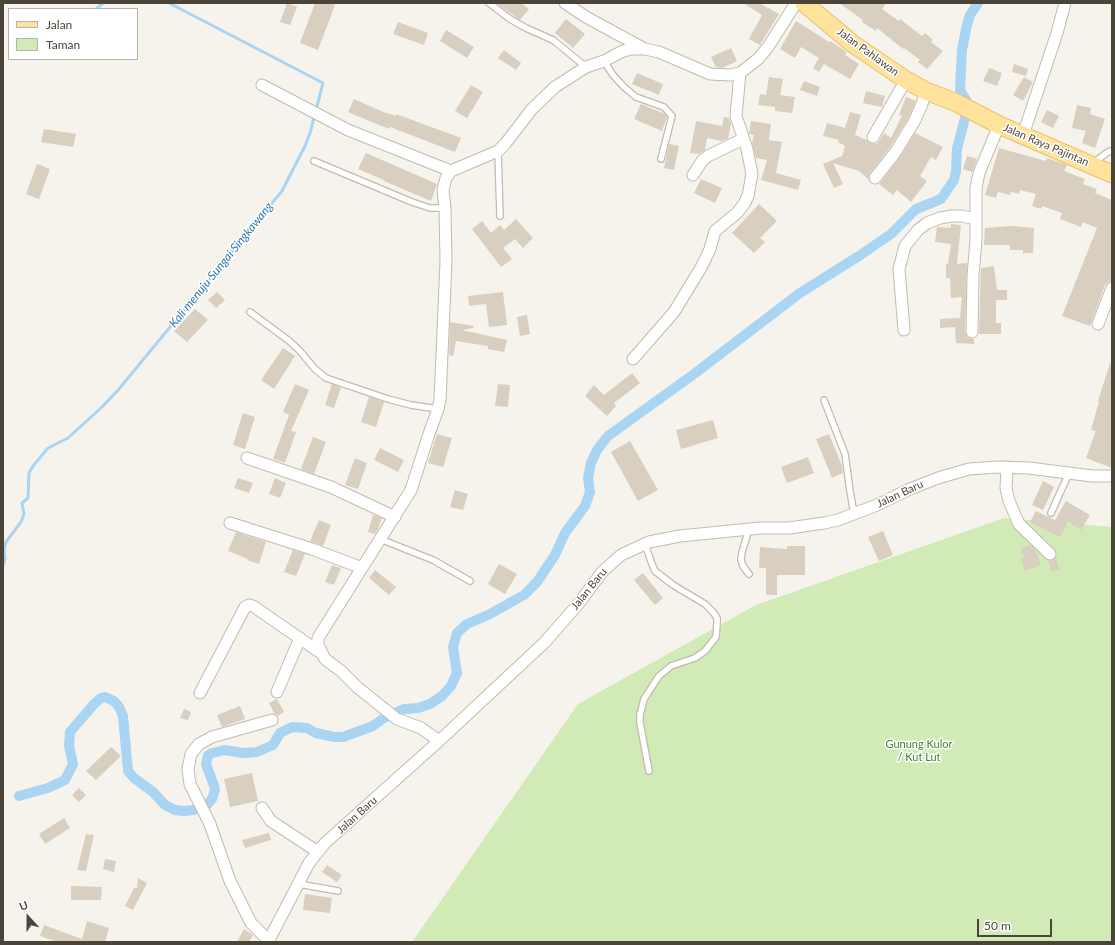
<!DOCTYPE html>
<style>
body{margin:0}
#map{position:relative;width:1115px;height:945px;overflow:hidden;background:#f6f3ec;font-family:Lato,sans-serif}
canvas{display:block}
.frame{position:absolute;inset:0;border:4px solid #4b4439;pointer-events:none}
.legend{position:absolute;left:8px;top:8px;width:130px;height:52px;box-sizing:border-box;background:#fff;border:1px solid #b7b4b0;margin:0;padding:5px 7px;list-style:none;font-size:12px;color:#4b4439}
.legend li{display:flex;align-items:center;gap:8px;height:20px}
.legend b{width:20px;border:1px solid #b7b4b0}
.north{position:absolute;left:8px;top:897px;width:40px;height:40px;-webkit-text-stroke:3px #fff;paint-order:stroke;rotate:339deg;font-size:11px;font-weight:700;line-height:16px;text-align:center;color:#4b4439}
.north::after{content:'';display:block;margin:auto;width:14px;height:18px;background:#4b4439;clip-path:polygon(50% 0,100% 100%,50% 72%,0 100%)}
.scale{position:absolute;left:977px;top:919px;width:75px;height:18px;box-sizing:border-box;border:2px solid #4b4439;border-top:0;padding-left:5px;font-size:12px;line-height:14px;white-space:nowrap;color:#4b4439;-webkit-text-stroke:3px #fff;paint-order:stroke}
</style>
<div id="map">
<canvas width="1115" height="945"></canvas>
<div class="frame"></div>
<ul class="legend">
<li><b style="height:5px;background:#ffe39c"></b>Jalan</li>
<li><b style="height:11px;background:#d2eab5"></b>Taman</li>
</ul>
<div class="north">U</div>
<div class="scale">50 m</div>
</div>
<script>
const context = document.querySelector('canvas').getContext('2d');
context.lineJoin = 'round';
function paint(path, color) { context.fillStyle = color; context.fill(path, 'evenodd'); }
const shape = rows => new Path2D(rows.map(r => 'M' + r).join(''));
function stroke(path, color, width, dash) { context.strokeStyle = color; context.lineWidth = width; context.lineCap = dash ? 'butt' : 'round'; context.setLineDash(dash || []); context.stroke(path); }
function write(font, color, halo, rows, align = 'center') {
  context.font = font + ' Lato,sans-serif'; context.lineWidth = 3; context.setLineDash([]); context.textBaseline = 'middle'; context.strokeStyle = halo; context.fillStyle = color; for (const [text, x, y, turn = 0] of rows) {
    context.save(); context.translate(x, y); context.rotate((+turn || 0) * Math.PI / 180); context.textAlign = isNaN(turn) ? turn : align; if (halo) context.strokeText(text, 0, 0); context.fillText(text, 0, 0); context.restore();
  }
}
paint(shape([
 [1004,518,1112,527,1112,942,412,942,578,704,756,605]
]), '#d2eab5');
stroke(shape([
 [96,9,103,3],
 [3,566,5,559,4,549,6,542,21,522,24,514,22,503,28,498,29,473,33,466,48,448,68,438,102,407,119,389,282,191,305,146,310,133,323,83,169,3]
]), '#a9d4f2', 3);
stroke(shape([
 [19,796,48,788,65,780,73,764,69,746,70,732,94,704,101,698,105,697,114,701,119,707,123,716,128,771,134,778,153,792,165,805,175,810,184,811,193,810,206,806,212,799,215,790,214,786,206,764,208,755,212,753,225,750,243,753,257,752,273,745,280,733,292,727,307,728,316,733,334,737,343,737,373,726,384,718,404,709,418,708,430,704,442,696,451,686,457,673,453,647,457,633,467,624,488,615,524,595,537,582,555,555,565,533,585,506,590,492,588,478,591,463,597,450,608,436,694,374,800,293,859,256,891,234,916,209,941,199,954,180,956,171,957,149,966,114,966,100,960,90,962,50,966,29,970,15,978,3]
]), '#a9d4f2', 10);
paint(shape([
 [287,3,297,7,290,25,280,22],
 [315,3,329,3,335,5,318,50,300,43],
 [496,3,521,3,529,9,520,20],
 [743,3,759,3,779,14,760,45,749,39,762,15],
 [839,3,886,3,882,9,899,21,900,19,922,36,925,33,933,40,931,42,943,51,927,69,918,62,920,60,904,48,903,49,877,28,876,31,862,22,863,20],
 [566,19,585,34,573,48,555,33],
 [796,21,829,42,830,41,847,52,845,55,859,64,850,79,824,64,819,72,813,68,819,58,801,47,795,58,780,49],
 [398,22,428,33,424,45,393,34],
 [446,30,474,47,467,58,440,41],
 [731,48,737,61,722,68,716,67,711,57],
 [504,50,521,63,516,70,498,58],
 [1014,64,1028,69,1026,76,1012,72],
 [989,68,1002,73,997,86,983,81],
 [637,73,663,84,659,95,632,84],
 [769,77,783,79,780,95,795,97,792,113,775,111,775,107,758,105,760,94,766,95],
 [1024,77,1033,82,1023,101,1013,95],
 [804,81,820,87,817,96,800,90],
 [471,85,483,92,467,118,455,111],
 [866,91,885,96,882,107,863,103],
 [906,97,916,101,909,117,889,149,870,174,868,179,859,171,833,163,843,184,834,188,823,164,842,156,845,146,838,142,839,140,823,136,827,123,845,128,850,112,861,115,855,135,867,140,870,143,877,144,884,133,891,138,902,116,899,115],
 [354,99,383,112,396,116,396,114,461,138,455,152,390,127,390,129,374,123,348,112],
 [641,104,665,114,667,117,662,131,634,119],
 [1077,105,1091,108,1090,114,1105,119,1095,148,1082,143,1086,131,1072,128],
 [1047,110,1059,116,1053,128,1041,122],
 [724,117,729,118,731,123,728,139,722,141,707,138,705,150,699,154,690,153,696,121,722,126],
 [751,121,771,124,769,140,782,142,776,173,801,180,798,190,761,180,767,160,756,158,752,143,754,135,749,134],
 [44,129,76,134,73,147,41,142],
 [915,133,943,147,936,160,931,157,920,176,927,181,911,202,897,190,893,195,879,184,900,157],
 [669,144,679,146,674,170,664,168],
 [999,148,1046,161,1047,158,1067,165,1064,171,1085,179,1083,184,1097,189,1095,193,1112,200,1112,281,1108,282,1105,285,1090,326,1062,316,1097,228,1083,222,1081,227,1060,219,1062,213,1042,206,1041,209,1032,206,1036,194,1020,190,1019,194,1011,192,1010,195,998,192,996,198,985,195],
 [366,153,437,184,431,201,384,181,384,180,358,169],
 [967,156,977,159,972,172,963,169],
 [37,164,50,169,39,199,26,194],
 [701,179,722,188,715,203,694,193],
 [759,204,777,221,760,238,765,242,754,253,732,233],
 [516,219,533,238,523,248,515,239,503,248,512,259,501,267,472,229,482,221,491,233,500,225,504,230],
 [951,224,961,225,957,264,967,263,965,332,968,338,974,339,974,344,956,343,955,327,940,328,940,319,960,318,962,297,951,298,950,278,946,278,946,264,948,264,951,244,935,242,937,227,951,228],
 [1011,226,1034,228,1033,253,1023,253,1023,250,1010,250,1010,245,984,245,985,228],
 [994,266,997,290,1007,290,1007,300,996,300,996,323,1001,323,1001,334,979,334,981,268],
 [217,292,225,300,216,308,208,300],
 [503,292,507,325,489,327,486,304,469,306,468,296],
 [195,309,208,320,187,342,174,331],
 [527,315,530,334,520,336,517,317],
 [450,322,474,326,473,328,462,330,507,340,504,352,488,349,488,346,456,341,453,356,449,355],
 [283,348,295,356,274,389,261,380],
 [1110,363,1112,364,1112,468,1086,458,1096,431,1091,430,1099,402,1098,401],
 [632,373,640,383,614,403,616,406,607,416,585,396,594,385,604,395],
 [295,384,309,390,291,431,296,432,285,463,273,459,289,415,283,412],
 [332,384,341,388,334,408,325,405],
 [498,384,510,385,508,407,495,406],
 [369,397,384,402,376,427,361,422],
 [243,413,255,417,245,449,233,445],
 [713,420,718,438,681,449,676,430],
 [437,434,452,438,443,467,428,463],
 [829,434,842,466,843,473,832,478,816,439],
 [313,437,326,442,314,474,301,469],
 [630,441,658,490,638,501,611,452],
 [380,448,404,460,398,472,374,460],
 [808,457,814,473,787,483,781,467],
 [355,458,367,463,358,489,345,485],
 [238,478,253,483,249,493,234,488],
 [275,478,286,483,280,498,269,494],
 [1043,481,1054,487,1043,510,1032,505],
 [455,490,468,494,463,510,450,507],
 [1066,501,1090,515,1081,530,1068,522,1060,537,1030,522,1036,511,1055,520],
 [373,515,382,518,378,529,375,534,368,532],
 [319,520,331,525,323,546,310,541],
 [883,531,893,555,879,561,868,537],
 [236,532,266,542,259,564,247,560,248,559,228,551],
 [1030,545,1035,549,1041,565,1025,571,1021,558,1024,557,1021,548],
 [787,546,805,546,805,575,777,575,777,595,766,595,766,568,759,568,760,547,787,549],
 [293,550,305,554,296,576,284,572],
 [1056,558,1059,569,1052,572,1048,561,1052,561],
 [499,564,517,574,505,594,488,584],
 [332,565,341,568,334,585,325,582],
 [375,570,396,587,389,595,369,578],
 [643,573,663,598,655,605,634,580],
 [277,699,284,712,278,716,274,713,269,703],
 [240,706,245,719,222,727,217,715],
 [184,709,191,712,188,720,180,718],
 [111,747,121,756,96,780,86,771],
 [252,773,258,801,230,807,224,779],
 [79,788,86,795,79,802,72,795],
 [64,818,70,828,45,844,39,834],
 [269,833,271,840,245,848,242,840],
 [86,834,94,835,86,871,77,870],
 [105,859,116,861,114,872,103,869],
 [327,865,342,875,337,882,322,872],
 [138,878,147,883,133,910,125,906,134,888,137,888],
 [71,886,102,887,101,900,71,900],
 [305,894,332,898,330,913,303,910],
 [87,921,109,928,105,942,57,942,40,936,44,925,82,939],
 [244,929,253,935,249,942,237,942]
]), '#d8cfc1');
const lane = shape([
 [489,3,510,19,526,28,553,40,586,67],
 [604,61,613,75,624,87,636,97,664,107,672,116,661,159],
 [498,151,500,216],
 [314,161,412,202,430,208,445,208],
 [1093,163,1108,152,1112,151],
 [250,312,288,340,299,350,315,369,326,378,388,399,411,405,438,409],
 [824,400,845,454,850,491,854,514],
 [1051,513,1069,473],
 [380,539,433,560,470,581],
 [645,544,652,564,655,571,673,585,705,604,713,612,717,618,717,623,716,637,705,651,695,658,671,666,659,676,644,699,640,715,640,723,649,771],
 [749,574,743,566,741,560,742,552,749,529],
 [299,884,338,891]
]);
const street = shape([
 [565,3,586,17,643,48],
 [262,85,348,130,451,171],
 [1023,135,1057,33,1065,3],
 [873,137,906,80],
 [693,175,702,161,708,156,743,139],
 [875,178,895,153,915,120,922,104,926,91],
 [1098,324,1112,288],
 [904,330,899,269,905,246,918,230,927,223,940,218,952,216,962,216,976,219],
 [972,332,973,276,976,240,976,188,979,173,999,125],
 [633,359,674,312,702,266,710,249,715,231,737,213,744,204,748,196,752,174,747,149,736,116,740,73],
 [247,458,331,487,395,517],
 [1007,467,1006,488,1009,501,1019,524,1050,554],
 [230,523,312,549,362,568],
 [277,692,300,638],
 [200,693,245,607,249,605,253,606,321,653],
 [439,741,421,728,397,719,357,687,341,671,325,659,318,645,318,638,411,490,429,434,438,409,440,400,446,261,445,208,443,190,446,178,451,171,498,151,505,144,532,109,555,87,586,67,604,61,621,52,630,49,645,49,659,52,710,74,730,75,740,73,758,59,768,47,796,3],
 [262,808,271,821,318,852],
 [269,941,251,923,230,881,210,824,190,784,188,769,191,754,199,744,212,737,272,720],
 [268,942,309,863,325,843,439,741,544,643,580,602,602,572,621,555,649,542,680,536,760,528,789,528,824,523,838,520,877,505,910,489,938,478,969,469,997,467,1029,468,1092,476,1112,476]
]);
const primary = shape([
 [804,3,853,44,906,80,926,91,957,103,999,125,1112,174]
]);
stroke(lane, '#c2bbae', 8);
stroke(street, '#c2bbae', 13);
stroke(primary, '#e6c16a', 19);
stroke(lane, '#fff', 5.5);
stroke(street, '#fff', 11);
stroke(primary, '#ffe39c', 17);
write('11px', '#4b4439', '#fff', [
 ["Jalan Pahlawan",868,52,36],
 ["Jalan Raya Pajintan",1046,145,23],
 ["Jalan Baru",900,494,-25],
 ["Jalan Baru",589,589,-51],
 ["Jalan Baru",357,815,-42]
]);
write('11px', '#4a7f2a', '#fff', [
 ["Gunung Kulor",919,744],
 ["/ Kut Lut",919,757]
]);
write('italic 12px', '#2e7ab2', '#fff', [
 ["Kali menuju Sungai Singkawang",221,265,-51]
]);
</script>
